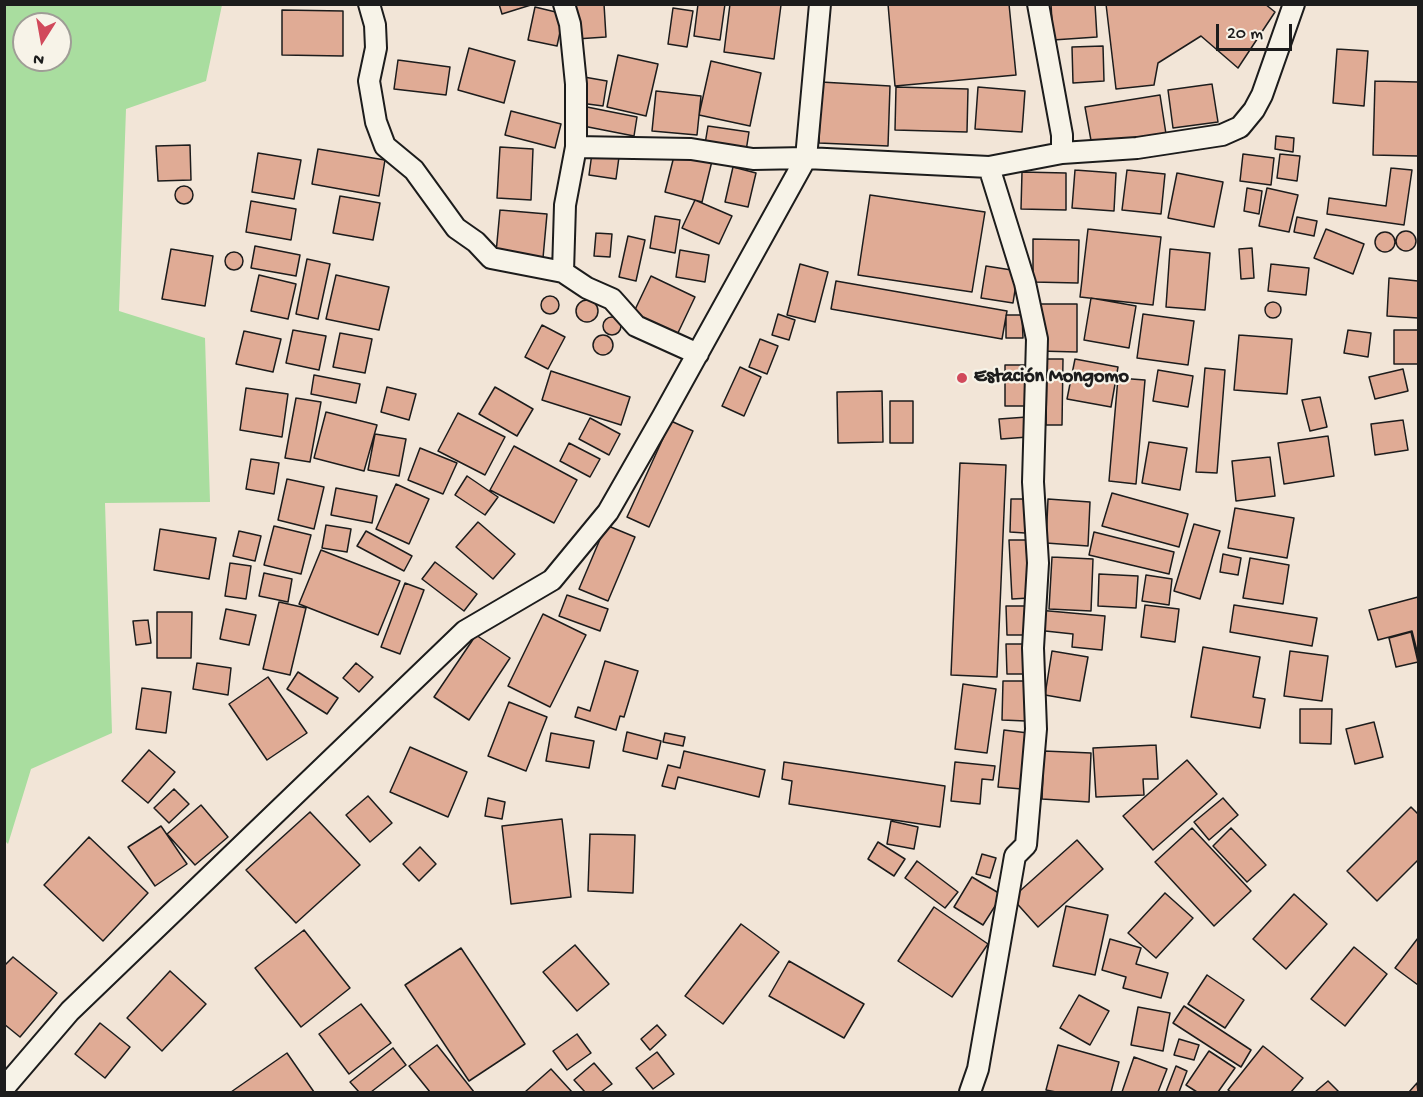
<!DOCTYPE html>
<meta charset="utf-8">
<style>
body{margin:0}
#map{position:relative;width:1423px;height:1097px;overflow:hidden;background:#f2e5d7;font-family:"Gochi Hand",sans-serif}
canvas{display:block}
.frame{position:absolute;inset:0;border:6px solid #1c1c1c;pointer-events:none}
.north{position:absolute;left:12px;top:12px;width:60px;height:60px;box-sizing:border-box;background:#f7f3e8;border:2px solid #9f9d96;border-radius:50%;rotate:191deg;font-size:16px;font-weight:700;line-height:24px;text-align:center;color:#1c1c1c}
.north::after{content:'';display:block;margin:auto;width:21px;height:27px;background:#d1495b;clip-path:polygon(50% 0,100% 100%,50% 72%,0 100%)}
.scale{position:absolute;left:1216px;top:24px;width:76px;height:27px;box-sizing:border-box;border:3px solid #1c1c1c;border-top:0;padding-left:8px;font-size:18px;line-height:21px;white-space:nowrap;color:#1c1c1c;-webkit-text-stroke:4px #f7f3e8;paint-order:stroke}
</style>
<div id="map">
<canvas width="1423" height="1097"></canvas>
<div class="frame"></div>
<div class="north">N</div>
<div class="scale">20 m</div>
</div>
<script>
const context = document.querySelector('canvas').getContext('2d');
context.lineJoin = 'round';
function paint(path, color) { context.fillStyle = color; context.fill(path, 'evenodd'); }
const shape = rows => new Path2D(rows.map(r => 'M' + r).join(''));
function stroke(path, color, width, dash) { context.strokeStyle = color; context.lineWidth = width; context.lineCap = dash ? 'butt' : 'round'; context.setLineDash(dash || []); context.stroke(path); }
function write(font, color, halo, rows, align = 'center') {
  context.font = font + ' "Gochi Hand",sans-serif'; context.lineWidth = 4.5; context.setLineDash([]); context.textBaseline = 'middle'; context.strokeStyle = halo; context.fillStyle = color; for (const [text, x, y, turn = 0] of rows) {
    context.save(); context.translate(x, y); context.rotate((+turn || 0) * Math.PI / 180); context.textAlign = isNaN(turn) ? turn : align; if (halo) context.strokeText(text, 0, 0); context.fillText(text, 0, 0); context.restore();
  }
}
paint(shape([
 [4,5,222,5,206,81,126,109,119,311,205,338,210,502,105,503,112,733,31,769,8,844,4,840],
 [24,24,60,24,60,60,24,60]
]), '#a9dd9f');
const building = shape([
 [499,4,534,4,502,14,499,4],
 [574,4,604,4,606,37,576,39,574,4],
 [698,4,725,4,720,40,694,36,698,4],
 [730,4,781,5,774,59,724,52,730,4],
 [888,4,1009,4,1016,75,895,86,888,4],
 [1051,4,1095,4,1097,37,1053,40,1051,4],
 [1106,4,1265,4,1275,12,1238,68,1201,36,1158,63,1154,85,1116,89,1106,4],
 [535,7,564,14,557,46,528,40,535,7],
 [673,8,693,11,687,47,668,44,673,8],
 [282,10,343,11,343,56,282,55,282,10],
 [1103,46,1104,81,1073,83,1072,47,1103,46],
 [469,48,515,61,504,103,458,90,469,48],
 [1337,49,1368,51,1364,106,1333,103,1337,49],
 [618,55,658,64,646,116,607,107,618,55],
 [398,60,450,67,446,95,394,89,398,60],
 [711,61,761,73,750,126,699,115,711,61],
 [584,77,607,81,603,106,580,103,584,77],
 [1375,81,1418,82,1418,156,1373,155,1375,81],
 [821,82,890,86,888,146,819,143,821,82],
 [1212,84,1218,122,1173,128,1168,90,1212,84],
 [896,87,968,89,967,132,895,130,896,87],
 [978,87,1025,91,1022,132,975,129,978,87],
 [656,91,701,96,697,135,652,131,656,91],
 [1160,95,1166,134,1092,146,1085,107,1160,95],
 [582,106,637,117,634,136,578,125,582,106],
 [511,111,561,124,555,148,505,135,511,111],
 [708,126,749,132,746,151,705,144,708,126],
 [1276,136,1294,138,1293,152,1275,149,1276,136],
 [190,145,191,180,158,181,156,146,190,145],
 [500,147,533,149,531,200,497,198,500,147],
 [318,149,385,160,379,196,312,184,318,149],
 [675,152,712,161,702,202,665,192,675,152],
 [258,153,301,160,294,199,252,192,258,153],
 [592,153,619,157,616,179,589,175,592,153],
 [1243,154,1274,158,1271,185,1240,181,1243,154],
 [1280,154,1300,156,1297,181,1277,178,1280,154],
 [733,167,756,173,748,207,725,202,733,167],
 [1391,168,1412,170,1404,225,1327,214,1329,198,1386,206,1391,168],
 [1075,170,1116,173,1114,211,1072,208,1075,170],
 [1127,170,1165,174,1161,214,1122,210,1127,170],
 [1022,172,1066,173,1066,210,1021,209,1022,172],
 [1177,173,1223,182,1214,227,1168,218,1177,173],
 '175 195a9 9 0 1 1 18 0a9 9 0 1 1-18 0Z',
 [1247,188,1262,191,1259,214,1244,211,1247,188],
 [1267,188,1298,195,1289,232,1259,226,1267,188],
 [870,195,985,212,972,292,858,275,870,195],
 [340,196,380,203,373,240,333,233,340,196],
 [695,200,732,216,719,244,682,228,695,200],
 [251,201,296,209,291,240,246,232,251,201],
 [500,210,547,214,543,258,496,253,500,210],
 [655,216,680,220,675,253,650,248,655,216],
 [1297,217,1317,221,1314,236,1294,232,1297,217],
 [1088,229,1161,237,1153,305,1080,297,1088,229],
 [1326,229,1364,244,1353,274,1314,258,1326,229],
 '1396 241a10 10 0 1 1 20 0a10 10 0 1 1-20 0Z',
 '1375 242a10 10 0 1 1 20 0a10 10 0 1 1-20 0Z',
 [596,233,612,234,610,257,594,256,596,233],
 [628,236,645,240,636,281,619,277,628,236],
 [1033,239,1079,240,1078,283,1033,282,1033,239],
 [255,246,300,255,296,276,251,268,255,246],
 [1252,248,1254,278,1241,279,1239,249,1252,248],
 [171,249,213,256,205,306,162,299,171,249],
 [1170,249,1210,253,1205,310,1166,307,1170,249],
 [680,250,709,255,705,282,676,277,680,250],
 '225 261a9 9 0 1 1 18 0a9 9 0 1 1-18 0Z',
 [307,259,330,264,318,319,296,314,307,259],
 [800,264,828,272,815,322,787,315,800,264],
 [1271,264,1309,268,1306,295,1268,291,1271,264],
 [986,266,1018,271,1013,303,981,298,986,266],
 [259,275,296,284,288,319,251,311,259,275],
 [336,275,389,287,379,330,326,319,336,275],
 [651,276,695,297,676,337,632,316,651,276],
 [1389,278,1418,281,1418,318,1387,316,1389,278],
 [836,281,1007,311,1002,339,831,309,836,281],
 '541 305a9 9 0 1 1 18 0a9 9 0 1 1-18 0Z',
 [1091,298,1136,306,1129,348,1084,340,1091,298],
 '576 311a11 11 0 1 1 22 0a11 11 0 1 1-22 0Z',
 '1265 310a8 8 0 1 1 16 0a8 8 0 1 1-16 0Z',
 [1039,304,1077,304,1077,352,1039,351,1039,304],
 [778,314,795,320,789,340,772,335,778,314],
 [1143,314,1194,321,1188,365,1137,358,1143,314],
 [1006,315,1022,315,1023,338,1006,338,1006,315],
 '603 326a9 9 0 1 1 18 0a9 9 0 1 1-18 0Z',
 [542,325,565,337,548,369,525,357,542,325],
 [293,330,326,336,319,370,286,363,293,330],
 [1348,330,1371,333,1368,357,1344,353,1348,330],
 [1394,330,1418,330,1418,364,1394,364,1394,330],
 [244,331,281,339,273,372,236,364,244,331],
 [340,333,372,339,365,373,333,367,340,333],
 '593 345a10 10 0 1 1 20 0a10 10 0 1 1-20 0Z',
 [1239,335,1292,339,1287,394,1234,390,1239,335],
 [760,339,778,346,767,374,749,367,760,339],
 [1047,359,1063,359,1062,425,1046,425,1047,359],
 [1075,359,1118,367,1111,407,1067,399,1075,359],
 [1005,365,1026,365,1026,406,1005,406,1005,365],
 [740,367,761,377,744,416,722,406,740,367],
 [1205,368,1225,370,1217,473,1196,472,1205,368],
 [1403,369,1408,391,1375,399,1369,377,1403,369],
 [1158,370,1193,376,1188,407,1153,401,1158,370],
 [551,371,630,397,621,425,542,400,551,371],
 [314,375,360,384,356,403,311,394,314,375],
 [1118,378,1145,380,1136,484,1109,481,1118,378],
 [387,387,416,394,409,420,381,412,387,387],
 [495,387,533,409,517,436,479,414,495,387],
 [246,388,288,394,282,437,240,430,246,388],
 [882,391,883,442,838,443,837,392,882,391],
 [1320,397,1327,427,1310,431,1302,400,1320,397],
 [296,398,321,402,310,462,285,458,296,398],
 [890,401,913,401,913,443,890,443,890,401],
 [326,412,377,425,364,471,314,458,326,412],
 [458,413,505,437,485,475,438,451,458,413],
 [1027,417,1028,437,1001,439,999,419,1027,417],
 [590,418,620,434,609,455,579,439,590,418],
 [1403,420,1408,450,1375,455,1371,424,1403,420],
 [671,421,693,431,649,527,627,517,671,421],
 [375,434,406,439,399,476,368,470,375,434],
 [1328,436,1334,476,1284,484,1278,443,1328,436],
 [1149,442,1187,448,1180,490,1142,483,1149,442],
 [569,443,600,459,590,477,560,461,569,443],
 [514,446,577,480,554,523,490,490,514,446],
 [420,448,457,463,443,494,408,480,420,448],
 [1270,457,1275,496,1236,501,1232,461,1270,457],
 [251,459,279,463,274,494,246,489,251,459],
 [960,463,1006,465,997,677,951,675,960,463],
 [467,476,498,497,485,515,455,495,467,476],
 [287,479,324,487,314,529,278,520,287,479],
 [396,484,429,499,409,544,376,529,396,484],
 [336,488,377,496,372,523,331,515,336,488],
 [1112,493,1188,514,1179,547,1102,526,1112,493],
 [1011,499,1026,499,1025,533,1010,532,1011,499],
 [1048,499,1090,502,1088,546,1046,543,1048,499],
 [1235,508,1294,518,1287,558,1228,548,1235,508],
 [478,522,515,554,493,579,456,547,478,522],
 [1194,524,1220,531,1200,599,1174,591,1194,524],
 [326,525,351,529,347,552,322,548,326,525],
 [606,525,635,537,608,601,579,589,606,525],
 [274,526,311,535,301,574,264,565,274,526],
 [160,529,216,538,209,579,154,570,160,529],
 [239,531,261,536,255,561,233,556,239,531],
 [366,531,412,556,404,571,357,546,366,531],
 [1094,532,1174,552,1169,574,1089,555,1094,532],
 [1009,540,1026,540,1029,598,1012,599,1009,540],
 [321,550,400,581,378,635,299,604,321,550],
 [1223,554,1241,558,1238,575,1220,572,1223,554],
 [1052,557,1093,559,1091,611,1049,609,1052,557],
 [1250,558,1289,565,1283,604,1243,598,1250,558],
 [435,562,477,594,464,611,422,579,435,562],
 [230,563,251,566,246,599,225,596,230,563],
 [264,573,292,579,288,602,259,596,264,573],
 [1099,574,1138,576,1136,608,1098,606,1099,574],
 [1146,575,1172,579,1169,605,1142,601,1146,575],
 [405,583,424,590,400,654,381,647,405,583],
 [567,595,608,609,600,631,559,616,567,595],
 [1418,597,1418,655,1412,631,1378,640,1369,610,1418,597],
 [279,602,306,608,290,675,263,669,279,602],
 [1145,605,1179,609,1175,642,1141,637,1145,605],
 [1234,605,1317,618,1312,646,1230,632,1234,605],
 [1006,606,1026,606,1026,635,1007,635,1006,606],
 [226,609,256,615,249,645,220,639,226,609],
 [1038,610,1105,616,1102,650,1072,647,1073,634,1036,630,1038,610],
 [157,612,192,612,191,658,157,658,157,612],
 [543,614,586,635,550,707,508,686,543,614],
 [148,620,151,643,136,645,133,621,148,620],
 [1411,632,1418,662,1396,667,1389,638,1411,632],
 [476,635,510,658,469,720,434,697,476,635],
 [1006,644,1026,644,1027,674,1007,674,1006,644],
 [1203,647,1260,657,1253,697,1265,699,1260,728,1191,717,1203,647],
 [1052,651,1088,657,1080,701,1045,695,1052,651],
 [1290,651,1328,656,1322,701,1284,696,1290,651],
 [605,661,638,671,624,717,620,716,616,730,575,717,578,707,590,711,605,661],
 [197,663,231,668,228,695,193,689,197,663],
 [356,663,373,677,359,692,343,678,356,663],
 [298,672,338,698,327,714,287,689,298,672],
 [268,677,307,733,267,760,229,704,268,677],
 [1003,681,1027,681,1026,721,1002,720,1003,681],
 [963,684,996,689,987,753,955,749,963,684],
 [142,688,171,692,166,733,136,729,142,688],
 [509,702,547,717,526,771,488,756,509,702],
 [1300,709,1332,709,1331,744,1300,743,1300,709],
 [1374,722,1383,757,1355,764,1346,729,1374,722],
 [1004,730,1028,733,1022,789,998,787,1004,730],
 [627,732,661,741,657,759,623,751,627,732],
 [551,733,594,741,589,768,546,761,551,733],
 [665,733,685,737,683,746,663,742,665,733],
 [1156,745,1158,779,1143,779,1144,795,1096,797,1093,748,1156,745],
 [410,747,467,772,448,817,390,792,410,747],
 [149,750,175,772,148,803,122,781,149,750],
 [684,751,765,770,759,797,678,777,675,789,662,786,668,765,680,768,684,751],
 [1044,751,1091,753,1089,802,1042,799,1044,751],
 [1187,760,1217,794,1153,850,1123,816,1187,760],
 [784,762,945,786,940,827,789,804,792,781,782,779,784,762],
 [955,762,995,766,993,780,982,779,980,804,951,801,955,762],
 [174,789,189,804,169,823,154,808,174,789],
 [368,796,392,823,370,842,346,815,368,796],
 [488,798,505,802,502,819,485,816,488,798],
 [1223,798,1238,815,1209,840,1194,822,1223,798],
 [201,805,228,837,195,865,167,834,201,805],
 [1411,807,1418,814,1418,860,1377,901,1347,871,1411,807],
 [310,812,360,865,296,923,246,870,310,812],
 [562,819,571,897,511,904,502,826,562,819],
 [891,821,918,827,914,849,887,844,891,821],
 [161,826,187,864,155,886,128,847,161,826],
 [1192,828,1251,891,1214,926,1155,862,1192,828],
 [1231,828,1266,865,1247,882,1213,846,1231,828],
 [590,834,635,835,633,893,588,891,590,834],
 [89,837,148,893,103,941,44,885,89,837],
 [1077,840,1103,869,1038,927,1012,898,1077,840],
 [878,842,905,859,894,876,868,859,878,842],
 [420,847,436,864,419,881,403,864,420,847],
 [982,854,996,858,990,878,976,874,982,854],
 [917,861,958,892,945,908,905,878,917,861],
 [972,877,1002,895,983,925,954,907,972,877],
 [1165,893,1193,918,1156,958,1128,933,1165,893],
 [1294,894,1327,924,1286,969,1253,939,1294,894],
 [1066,906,1108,915,1095,975,1053,966,1066,906],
 [934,907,988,944,952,997,898,961,934,907],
 [741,924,779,952,723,1024,685,996,741,924],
 [304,930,350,988,301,1027,255,968,304,930],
 [1418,938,1418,985,1395,968,1418,938],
 [1110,939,1141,948,1136,964,1168,973,1161,998,1123,988,1126,977,1102,970,1110,939],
 [575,945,609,984,577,1011,543,972,575,945],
 [1354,947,1387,974,1345,1026,1311,999,1354,947],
 [461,948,525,1044,469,1081,405,985,461,948],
 [13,957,57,993,20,1037,4,1024,4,966,13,957],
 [789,961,864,1004,844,1038,769,996,789,961],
 [170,971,206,1004,162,1051,127,1018,170,971],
 [1207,975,1244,1000,1225,1028,1188,1004,1207,975],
 [1079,995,1109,1011,1090,1045,1060,1028,1079,995],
 [361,1004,391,1043,349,1074,319,1034,361,1004],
 [1184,1006,1251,1050,1241,1067,1173,1023,1184,1006],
 [1138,1007,1170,1013,1163,1051,1131,1045,1138,1007],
 [100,1023,130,1047,105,1078,75,1054,100,1023],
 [657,1025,666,1035,650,1050,641,1039,657,1025],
 [577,1034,591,1053,567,1070,553,1051,577,1034],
 [1179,1039,1199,1045,1194,1060,1174,1055,1179,1039],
 [437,1045,474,1092,430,1092,409,1066,437,1045],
 [1058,1045,1119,1062,1111,1092,1056,1092,1046,1090,1058,1045],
 [1263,1046,1303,1078,1291,1092,1231,1092,1228,1090,1263,1046],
 [393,1048,406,1065,371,1092,359,1092,350,1082,393,1048],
 [1209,1051,1235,1068,1218,1092,1197,1092,1186,1085,1209,1051],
 [657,1052,674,1074,653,1089,636,1068,657,1052],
 [287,1053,314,1092,231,1092,287,1053],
 [1134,1057,1167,1069,1158,1092,1122,1092,1134,1057],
 [594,1063,612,1084,601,1092,585,1092,574,1080,594,1063],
 [1176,1066,1187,1071,1179,1092,1166,1092,1176,1066],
 [551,1069,572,1092,525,1092,551,1069],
 [1328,1081,1339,1092,1315,1092,1328,1081],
 [1417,1083,1418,1092,1409,1092,1417,1083]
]);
paint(building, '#e0ab95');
stroke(building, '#1c1c1c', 1.5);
const street = shape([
 [369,4,375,25,376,48,369,81,376,122,385,146,414,170,456,228,476,242,491,258,563,272,587,288,612,299,636,326,698,354],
 [1038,4,1062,135,1062,153],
 [576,147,691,149,753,159,806,158,989,167,1062,153,1137,148,1222,135,1240,127,1254,110,1262,95,1294,4],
 [563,272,565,205,576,147,576,84,570,24,564,4],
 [4,1088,70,1011,465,631,552,580,608,512,663,416,806,158,820,4],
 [970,1092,978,1069,1015,856,1026,845,1036,729,1033,648,1038,563,1033,482,1037,339,1025,283,989,167]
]);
stroke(street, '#1c1c1c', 24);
stroke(street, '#f7f3e8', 20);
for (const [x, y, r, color] of [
 [962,378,6,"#d1495b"]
]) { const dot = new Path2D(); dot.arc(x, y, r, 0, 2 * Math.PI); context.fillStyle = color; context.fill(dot); stroke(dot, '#f7f3e8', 2); }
write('bold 20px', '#1c1c1c', '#f7f3e8', [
 ["Estación Mongomo",974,378]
], 'left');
</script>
